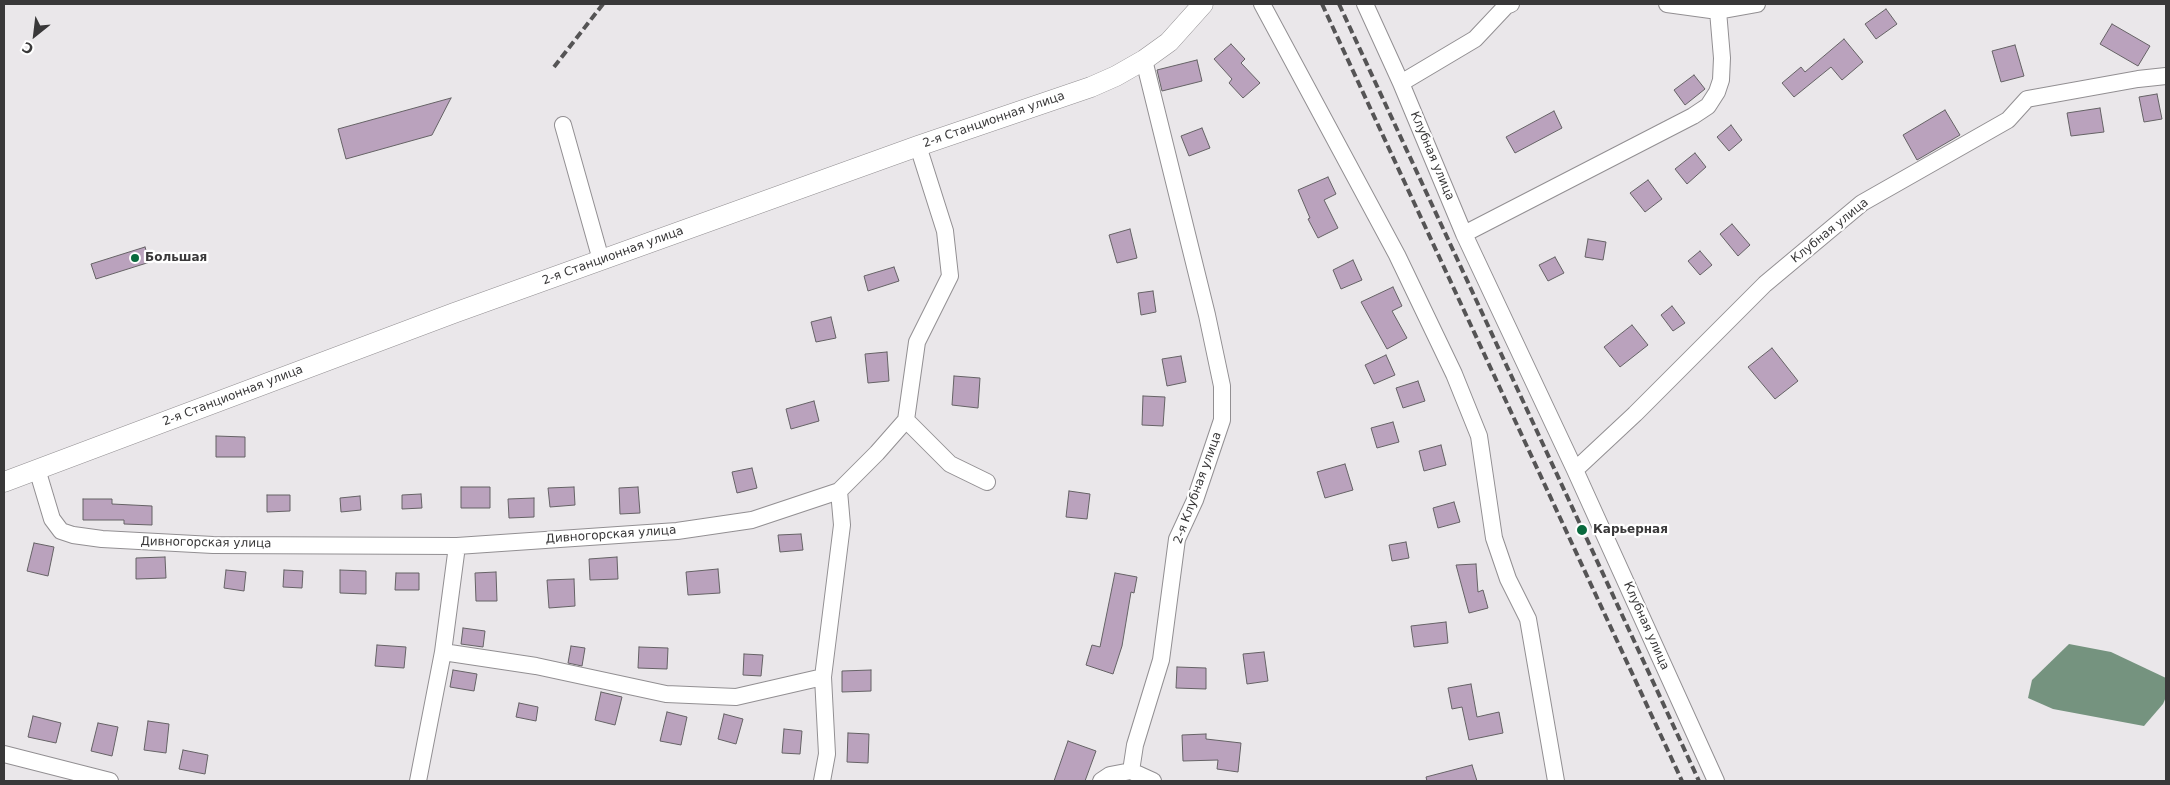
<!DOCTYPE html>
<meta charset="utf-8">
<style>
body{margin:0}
#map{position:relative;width:2170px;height:785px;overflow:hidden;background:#eae7ea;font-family:"DejaVu Sans",sans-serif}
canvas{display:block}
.frame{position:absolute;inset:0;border:5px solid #393839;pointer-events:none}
.north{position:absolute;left:10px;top:10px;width:50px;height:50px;-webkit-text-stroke:4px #fff;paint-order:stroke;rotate:209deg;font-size:14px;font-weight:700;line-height:20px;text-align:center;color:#393839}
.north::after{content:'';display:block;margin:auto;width:18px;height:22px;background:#393839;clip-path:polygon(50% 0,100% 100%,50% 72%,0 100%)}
</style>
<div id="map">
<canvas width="2170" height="785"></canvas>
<div class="frame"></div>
<div class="north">С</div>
</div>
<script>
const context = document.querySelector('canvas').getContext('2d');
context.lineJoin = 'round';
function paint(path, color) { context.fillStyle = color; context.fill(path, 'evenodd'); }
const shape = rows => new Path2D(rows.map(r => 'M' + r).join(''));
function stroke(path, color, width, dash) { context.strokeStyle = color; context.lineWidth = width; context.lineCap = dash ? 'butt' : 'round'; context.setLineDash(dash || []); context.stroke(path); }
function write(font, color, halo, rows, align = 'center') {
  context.font = font + ' "DejaVu Sans",sans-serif'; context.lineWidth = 4.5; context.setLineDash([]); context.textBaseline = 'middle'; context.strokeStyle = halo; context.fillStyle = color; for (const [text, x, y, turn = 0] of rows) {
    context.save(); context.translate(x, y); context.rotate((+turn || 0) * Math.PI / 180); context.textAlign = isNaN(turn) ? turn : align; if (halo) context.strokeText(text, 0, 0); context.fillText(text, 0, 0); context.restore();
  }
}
paint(shape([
 [2069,644,2111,652,2166,678,2166,697,2163,704,2144,726,2053,709,2028,698,2032,680]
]), '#75937f');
const building = shape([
 [1886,9,1897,24,1876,39,1865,24,1886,9],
 [2112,24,2150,46,2138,66,2100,44,2112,24],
 [1844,39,1863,62,1842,80,1831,67,1794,97,1782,83,1801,67,1805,72,1844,39],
 [1231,44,1245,59,1241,63,1260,83,1243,98,1229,83,1232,79,1214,59,1231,44],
 [2015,45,2024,76,2001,82,1992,51,2015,45],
 [1197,60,1202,81,1162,91,1157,70,1197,60],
 [1694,75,1705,89,1685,105,1674,90,1694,75],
 [2157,94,2162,119,2144,122,2139,97,2157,94],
 [451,98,432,135,346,159,338,129,451,98],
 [2100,108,2104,132,2071,136,2067,113,2100,108],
 [1945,110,1960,135,1917,160,1903,135,1945,110],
 [1554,111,1562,128,1515,153,1506,137,1554,111],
 [1731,125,1742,140,1729,151,1717,137,1731,125],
 [1202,128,1210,148,1189,156,1181,136,1202,128],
 [1695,153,1706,167,1687,184,1675,169,1695,153],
 [1328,177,1336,194,1324,200,1338,228,1318,238,1308,219,1310,218,1298,190,1328,177],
 [1648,180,1662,199,1645,212,1630,193,1648,180],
 [1732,224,1750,245,1738,256,1720,234,1732,224],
 [1130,229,1137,258,1117,263,1109,235,1130,229],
 [1588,239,1606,242,1603,260,1585,257,1588,239],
 [145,247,150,262,96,279,91,264,145,247],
 [1700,251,1712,265,1700,275,1688,261,1700,251],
 [1555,257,1564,273,1548,281,1539,265,1555,257],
 [1353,260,1362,280,1341,289,1333,270,1353,260],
 [894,267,899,281,868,291,864,276,894,267],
 [1393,287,1402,306,1392,311,1407,338,1387,349,1361,302,1393,287],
 [1153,291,1156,312,1141,315,1138,293,1153,291],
 [1672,306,1685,323,1673,331,1661,315,1672,306],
 [831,317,836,338,816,342,811,322,831,317],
 [1632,325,1648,345,1620,367,1604,347,1632,325],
 [1772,348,1798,381,1775,399,1748,367,1772,348],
 [887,352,889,381,868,383,865,354,887,352],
 [1386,355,1395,375,1374,384,1365,365,1386,355],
 [1181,356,1186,382,1167,386,1162,359,1181,356],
 [954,376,980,378,978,408,952,405,954,376],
 [1418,381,1425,401,1403,408,1396,388,1418,381],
 [1143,396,1165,397,1163,426,1142,425,1143,396],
 [814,401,819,421,791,429,786,409,814,401],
 [1393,422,1399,442,1377,448,1371,428,1393,422],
 [216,436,245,437,245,457,216,457,216,436],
 [1441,445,1446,465,1424,471,1419,451,1441,445],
 [1345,464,1353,490,1325,498,1317,472,1345,464],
 [752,468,757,488,737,493,732,472,752,468],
 [461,487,490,487,490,508,461,508,461,487],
 [574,487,575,505,550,507,548,488,574,487],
 [638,487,640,513,620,514,619,488,638,487],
 [1069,491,1090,494,1087,519,1066,517,1069,491],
 [421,494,422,508,402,509,402,495,421,494],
 [267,495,290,495,290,511,267,512,267,495],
 [360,496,361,510,341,512,340,498,360,496],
 [534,498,534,517,509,518,508,499,534,498],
 [83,499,112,499,112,504,152,506,152,525,124,524,124,520,83,520,83,499],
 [1454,502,1460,522,1438,528,1433,508,1454,502],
 [801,534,803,550,780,552,778,535,801,534],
 [1406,542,1409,558,1392,561,1389,545,1406,542],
 [34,543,54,547,48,576,27,571,34,543],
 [165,557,166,578,136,579,136,558,165,557],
 [617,557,618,579,590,580,589,559,617,557],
 [1476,564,1478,592,1483,590,1488,608,1469,613,1456,565,1476,564],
 [718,569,720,593,688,595,686,572,718,569],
 [226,570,246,572,244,591,224,588,226,570],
 [284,570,303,571,302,588,283,587,284,570],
 [340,570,366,571,366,594,340,593,340,570],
 [496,572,497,601,476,601,475,573,496,572],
 [396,573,419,573,419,590,395,590,396,573],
 [1115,573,1137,577,1134,593,1131,592,1122,646,1113,674,1086,665,1092,645,1100,647,1115,573],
 [574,579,575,606,549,608,547,580,574,579],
 [1446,622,1448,643,1414,647,1411,626,1446,622],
 [463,628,485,631,483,647,461,644,463,628],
 [377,645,406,647,404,668,375,666,377,645],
 [571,646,585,648,582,666,568,663,571,646],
 [639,647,668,648,667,669,638,668,639,647],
 [1264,652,1268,681,1247,684,1243,654,1264,652],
 [744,654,763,655,761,676,743,675,744,654],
 [1177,667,1206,668,1206,689,1176,688,1177,667],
 [453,670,477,674,474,691,450,687,453,670],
 [871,670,871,691,842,692,842,671,871,670],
 [1471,684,1477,717,1499,712,1503,733,1469,740,1462,707,1452,709,1448,688,1471,684],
 [601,692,622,697,615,725,595,720,601,692],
 [519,703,538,707,536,721,516,717,519,703],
 [667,712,687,717,681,745,660,741,667,712],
 [724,714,743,719,736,744,718,739,724,714],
 [33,716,61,723,56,743,28,737,33,716],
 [148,721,169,724,166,753,144,750,148,721],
 [98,723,118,727,112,756,91,751,98,723],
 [784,729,802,731,800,754,782,753,784,729],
 [848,733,869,734,868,763,847,762,848,733],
 [1206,734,1206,739,1241,743,1238,772,1217,769,1218,760,1183,761,1182,735,1206,734],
 [1068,741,1096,751,1085,781,1054,781,1068,741],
 [183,750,208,755,205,774,179,769,183,750],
 [1472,765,1477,781,1427,781,1426,777,1472,765]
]);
paint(building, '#baa2bd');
stroke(building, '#656265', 1);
const minor = shape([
 [1262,4,1397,255,1454,374,1479,436,1494,538,1508,579,1528,619,1556,781],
 [1365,4,1401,83,1464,234,1575,470,1716,781],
 [1667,4,1718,11,1757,4],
 [1401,83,1475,39,1506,6,1511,4],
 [563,125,601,260],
 [1464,234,1693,116,1708,106,1717,92,1721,80,1722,58,1718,11],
 [906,420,950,464,987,482],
 [37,469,52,519,61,531,73,535,102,539,213,545,457,546,677,531,752,520,839,491,877,453,906,420,917,342,950,276,945,231,918,146],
 [1575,470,1635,414,1765,284,1862,203,2008,120,2027,99,2138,79,2166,76],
 [443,652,536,666,666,694,736,697,823,677],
 [4,754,110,781],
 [1131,771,1135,745,1161,660,1177,539,1195,500,1222,420,1222,386,1207,315,1144,60],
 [1131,771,1153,781],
 [418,781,443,652,457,546],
 [822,781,827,754,823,677,842,525,839,491],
 [1101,781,1110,775,1131,771]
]);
const major = shape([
 [4,482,454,313,918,146,1091,87,1116,76,1144,60,1169,42,1203,4]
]);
stroke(minor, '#928f92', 18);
stroke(major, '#928f92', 21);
stroke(minor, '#fff', 16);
stroke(major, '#fff', 20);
stroke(shape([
 [1322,4,1682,781],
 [1339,4,1699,781],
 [554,67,603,4]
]), '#555455', 4, [8, 4]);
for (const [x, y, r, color] of [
 [135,258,5,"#09693d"],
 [1582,530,6,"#09693d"]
]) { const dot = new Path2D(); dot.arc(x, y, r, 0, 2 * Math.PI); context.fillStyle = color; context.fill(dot); stroke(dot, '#fff', 2); }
write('12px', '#393839', '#fff', [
 ["2-я Станционная улица",994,120,-19],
 ["Клубная улица",1432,156,67],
 ["Клубная улица",1830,231,-39],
 ["2-я Станционная улица",613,256,-20],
 ["2-я Станционная улица",233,396,-21],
 ["2-я Клубная улица",1198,488,-70],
 ["Дивногорская улица",611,535,-4],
 ["Дивногорская улица",206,543,1],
 ["Клубная улица",1646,626,66]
]);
write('bold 12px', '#393839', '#fff', [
 ["Большая",145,258],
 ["Карьерная",1593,530]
], 'left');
</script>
